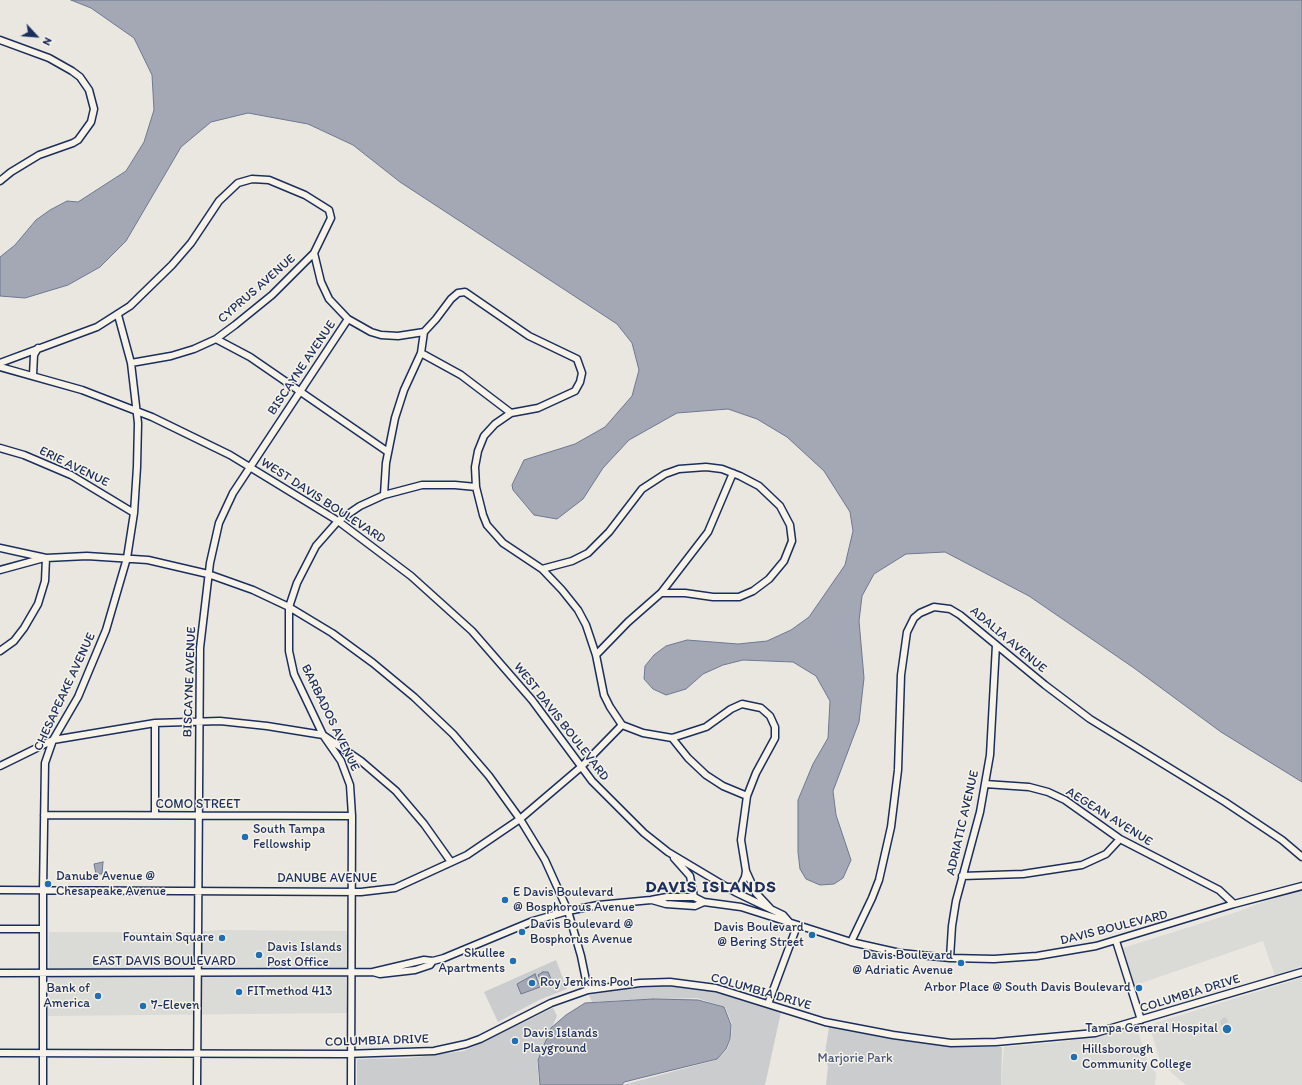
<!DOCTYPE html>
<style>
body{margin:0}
#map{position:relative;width:1302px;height:1085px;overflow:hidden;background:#eae7e0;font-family:Itim,sans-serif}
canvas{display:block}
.north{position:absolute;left:16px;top:16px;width:40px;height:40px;-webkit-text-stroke:3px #f7f3e8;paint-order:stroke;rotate:116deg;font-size:11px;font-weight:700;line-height:16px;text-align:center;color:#1b2f5e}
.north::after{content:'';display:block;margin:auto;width:14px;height:18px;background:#1b2f5e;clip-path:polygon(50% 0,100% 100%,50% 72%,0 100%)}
</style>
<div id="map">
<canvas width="1302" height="1085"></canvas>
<div class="north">N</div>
</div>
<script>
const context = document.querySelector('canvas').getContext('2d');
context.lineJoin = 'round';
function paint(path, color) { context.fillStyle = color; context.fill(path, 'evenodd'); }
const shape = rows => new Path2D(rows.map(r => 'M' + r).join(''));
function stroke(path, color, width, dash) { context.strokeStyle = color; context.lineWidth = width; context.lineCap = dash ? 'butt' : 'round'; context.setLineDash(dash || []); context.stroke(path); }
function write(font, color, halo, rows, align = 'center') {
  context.font = font + ' Itim,sans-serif'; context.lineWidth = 3; context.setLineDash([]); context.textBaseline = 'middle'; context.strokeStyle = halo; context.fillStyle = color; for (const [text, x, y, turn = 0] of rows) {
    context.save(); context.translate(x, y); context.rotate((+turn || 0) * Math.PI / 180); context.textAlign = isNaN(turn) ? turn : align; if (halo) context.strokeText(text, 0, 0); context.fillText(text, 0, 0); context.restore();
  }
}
paint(shape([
 [1302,890,1302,966,1275,976,1263,941,1133,986,1123,948,1240,911,1289,892],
 [220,930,348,931,346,977,347,1013,48,1016,49,932,191,932],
 [1302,978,1302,1085,1186,1085,1166,1068,1160,1060,1151,1031,1155,1023],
 [1134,1030,1139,1034,1148,1063,1156,1073,1155,1085,1001,1085,1004,1047,1061,1042,1123,1031]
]), '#dadad6');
paint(shape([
 [556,960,567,989,539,1000,498,1022,484,992],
 [639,986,669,986,716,990,781,1012,765,1085,623,1085,716,1060,727,1050,731,1039,732,1024,725,1007,697,998,627,1000,592,1002,589,995],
 [553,1008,557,1016,537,1061,539,1085,357,1085,357,1059,409,1058,464,1051],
 [1224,1017,1227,1019,1230,1029,1226,1033,1223,1031,1220,1021],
 [829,1027,950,1047,1002,1047,1001,1085,826,1085,828,1066,824,1059]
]), '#cbcccd');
const water = shape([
 [71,0,1302,0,1302,782,1221,732,1134,668,1029,596,945,552,906,554,874,574,862,596,859,621,864,678,859,722,833,791,836,815,851,860,843,878,834,884,820,885,806,879,800,869,798,852,798,800,813,764,828,738,830,701,816,676,793,662,743,660,723,665,703,674,686,689,666,695,653,689,644,679,645,666,654,655,666,646,687,640,738,644,767,641,791,630,809,617,845,565,853,531,850,512,824,471,787,437,757,419,728,409,677,413,629,440,603,468,583,499,557,519,534,515,513,490,512,485,524,460,575,444,605,427,632,396,639,370,632,343,617,324,400,182,353,145,308,124,248,113,211,122,181,147,126,241,100,267,68,285,25,298,0,296,0,257,15,245,36,220,50,210,67,201,78,202,126,171,144,142,154,110,152,75,134,38,91,8,71,0],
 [103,862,102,874,96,874,94,864,103,862],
 [543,972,548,972,551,979,543,984,538,975,543,972],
 [535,974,540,987,521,994,517,984,535,974],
 [653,999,698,1000,724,1007,731,1025,730,1039,726,1049,717,1059,624,1082,622,1085,540,1085,538,1060,551,1028,566,1015,585,1003,653,999]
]);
paint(water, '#a3a8b4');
stroke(water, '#6d7892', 1);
const minor = shape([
 [0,40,49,58,72,71,80,77,89,90,94,109,91,122,78,140,73,143,39,155,11,172,0,181],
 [314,253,321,282,329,299,348,319,371,332,381,335,398,336,424,332,436,319,451,299,458,293,465,292,529,336,577,359,582,373,580,382,575,391,538,408,511,413,495,424,484,436,478,451,475,467,476,487,483,515,487,525,503,543,542,569,562,590,578,610,586,625,596,655,604,695,610,707,622,725,643,733,672,738,706,727,731,709,742,704,761,708,770,716,775,727,775,738,756,773,747,796,741,840,746,871,756,893,770,908],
 [216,339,250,357,388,452],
 [421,353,461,375,511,413],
 [0,363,97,327,130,306,172,265,191,243,219,201,238,183,252,179,269,180,305,195,329,210,331,218,314,253,272,295,235,325,216,339,194,349,171,356,131,363],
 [0,367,82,390,152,417,230,455,338,521,411,576,472,631,532,700,592,781,644,833,668,852,735,892,783,915,790,923],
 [33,375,34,355,38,348],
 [0,448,24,455,71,475,134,513],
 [384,495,386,463,395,418,404,390,421,353,424,332],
 [0,548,46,558,87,556,148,560,208,574,253,590,289,607,332,633,373,663,414,697,453,734,489,776,520,819,545,860,568,911,581,956,588,990],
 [542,569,572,561,588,553,609,532,642,489,665,474,679,469,706,467,722,469,740,476,759,486,780,506,790,525,792,541,784,561,769,579,753,591,739,597,713,597,685,593,661,593,628,622,596,655],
 [0,570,44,558],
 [661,593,708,532,733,473],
 [0,651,14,641,24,628,38,604,45,581,46,558],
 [155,723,155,815],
 [672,738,688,758,706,775,723,786,747,796],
 [0,766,53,740,155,723,220,721,267,726,323,735,361,761,396,791,424,824,451,862],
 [985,784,1029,787,1048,792,1065,800,1120,839,1219,890,1234,904],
 [44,815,352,816],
 [674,858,690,876,694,897],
 [962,876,1023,874,1082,865,1106,854,1120,839],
 [728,887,736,887,741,885,745,877,746,871],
 [0,890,361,892,395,888,467,855,520,819,581,767,622,725],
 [652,900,666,904,695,906,704,902],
 [0,929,43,929],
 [1116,941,1141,1020],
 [851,942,872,898,879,880,891,827,898,770,901,675,907,632,914,618,920,613,934,607,950,609,960,615,1045,685,1090,719,1225,802,1282,840,1302,857],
 [950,958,952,926,956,901,980,812,990,755,996,645],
 [373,972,424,960,433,961,444,958,533,921,568,911,598,905,651,900,667,897,694,897,704,902,741,907,851,942,900,953,950,958,994,959,1037,956,1096,946,1234,904,1302,886],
 [0,973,373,972,380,974,415,970,430,965,433,961],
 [768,1004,797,926],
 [0,1053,345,1054,434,1051,466,1044,480,1039,551,1003,588,990,640,983,670,982,716,988,825,1022,893,1035,951,1043,996,1042,1095,1033,1302,972],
 [43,1085,43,891,45,763,53,740,78,697,106,630,127,558,134,513,137,467,138,423,131,363,118,315],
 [197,1085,200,648,210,563,219,523,233,493,348,319],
 [351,1085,352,816,350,785,341,761,323,735,294,674,289,651,289,607,297,583,316,546,338,521,360,506,384,495,422,485,455,485,476,487]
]);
stroke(minor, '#1b2f5e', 9);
stroke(minor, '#f7f3e8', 6);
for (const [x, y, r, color] of [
 [245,837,4,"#1f6fb2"],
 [48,884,4,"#1f6fb2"],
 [505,900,4,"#1f6fb2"],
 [522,932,4,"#1f6fb2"],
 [812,935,4,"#1f6fb2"],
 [222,938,4,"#1f6fb2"],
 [259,955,4,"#1f6fb2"],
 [513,961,4,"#1f6fb2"],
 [961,963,4,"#1f6fb2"],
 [532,983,4,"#1f6fb2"],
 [1139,988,4,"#1f6fb2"],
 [239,992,4,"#1f6fb2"],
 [98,996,4,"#1f6fb2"],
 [143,1006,4,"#1f6fb2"],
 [1227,1029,5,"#1f6fb2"],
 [515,1041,4,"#1f6fb2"],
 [1074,1057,4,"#1f6fb2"]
]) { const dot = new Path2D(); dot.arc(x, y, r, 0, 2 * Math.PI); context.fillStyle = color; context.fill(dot); stroke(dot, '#f7f3e8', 1.5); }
write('13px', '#1b2f5e', '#f7f3e8', [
 ["CYPRUS AVENUE",257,289,-41],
 ["BISCAYNE AVENUE",302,368,-56],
 ["ERIE AVENUE",74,467,26],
 ["WEST DAVIS BOULEVARD",323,501,33],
 ["ADALIA AVENUE",1008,640,40],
 ["BISCAYNE AVENUE",190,682,-88],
 ["CHESAPEAKE AVENUE",65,692,-65],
 ["BARBADOS AVENUE",330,718,64],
 ["WEST DAVIS BOULEVARD",561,722,52],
 ["COMO STREET",198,805],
 ["AEGEAN AVENUE",1109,817,32],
 ["ADRIATIC AVENUE",963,823,-77],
 ["DANUBE AVENUE",327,879],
 ["DAVIS BOULEVARD",1114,928,-14],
 ["EAST DAVIS BOULEVARD",164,962],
 ["COLUMBIA DRIVE",761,992,16],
 ["COLUMBIA DRIVE",1190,994,-17],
 ["COLUMBIA DRIVE",377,1041,-2]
]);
write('13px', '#1b2f5e', '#f7f3e8', [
 ["South Tampa",253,830],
 ["Fellowship",253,845],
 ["Danube Avenue @",56,877],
 ["Chesapeake Avenue",56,892],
 ["E Davis Boulevard",513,893],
 ["@ Bosphorous Avenue",513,908],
 ["Davis Boulevard @",530,925],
 ["Bosphorus Avenue",530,940],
 ["Davis Boulevard",804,928,"right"],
 ["@ Bering Street",804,943,"right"],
 ["Fountain Square",214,938,"right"],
 ["Davis Islands",267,948],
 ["Post Office",267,963],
 ["Skullee",505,954,"right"],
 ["Apartments",505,969,"right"],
 ["Davis Boulevard",953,956,"right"],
 ["@ Adriatic Avenue",953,971,"right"],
 ["Roy Jenkins Pool",540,983],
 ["Arbor Place @ South Davis Boulevard",1131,988,"right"],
 ["Bank of",90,989,"right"],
 ["America",90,1004,"right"],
 ["FITmethod 413",247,992],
 ["7-Eleven",151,1006],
 ["Tampa General Hospital",1218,1029,"right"],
 ["Davis Islands",523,1034],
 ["Playground",523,1049],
 ["Hillsborough",1082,1050],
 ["Community College",1082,1065]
], 'left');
write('13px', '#47567a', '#f7f3e8', [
 ["Marjorie Park",855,1059]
]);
context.letterSpacing = '1px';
write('bold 17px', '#1b2f5e', '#f7f3e8', [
 ["DAVIS ISLANDS",711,888]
]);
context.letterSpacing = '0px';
</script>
